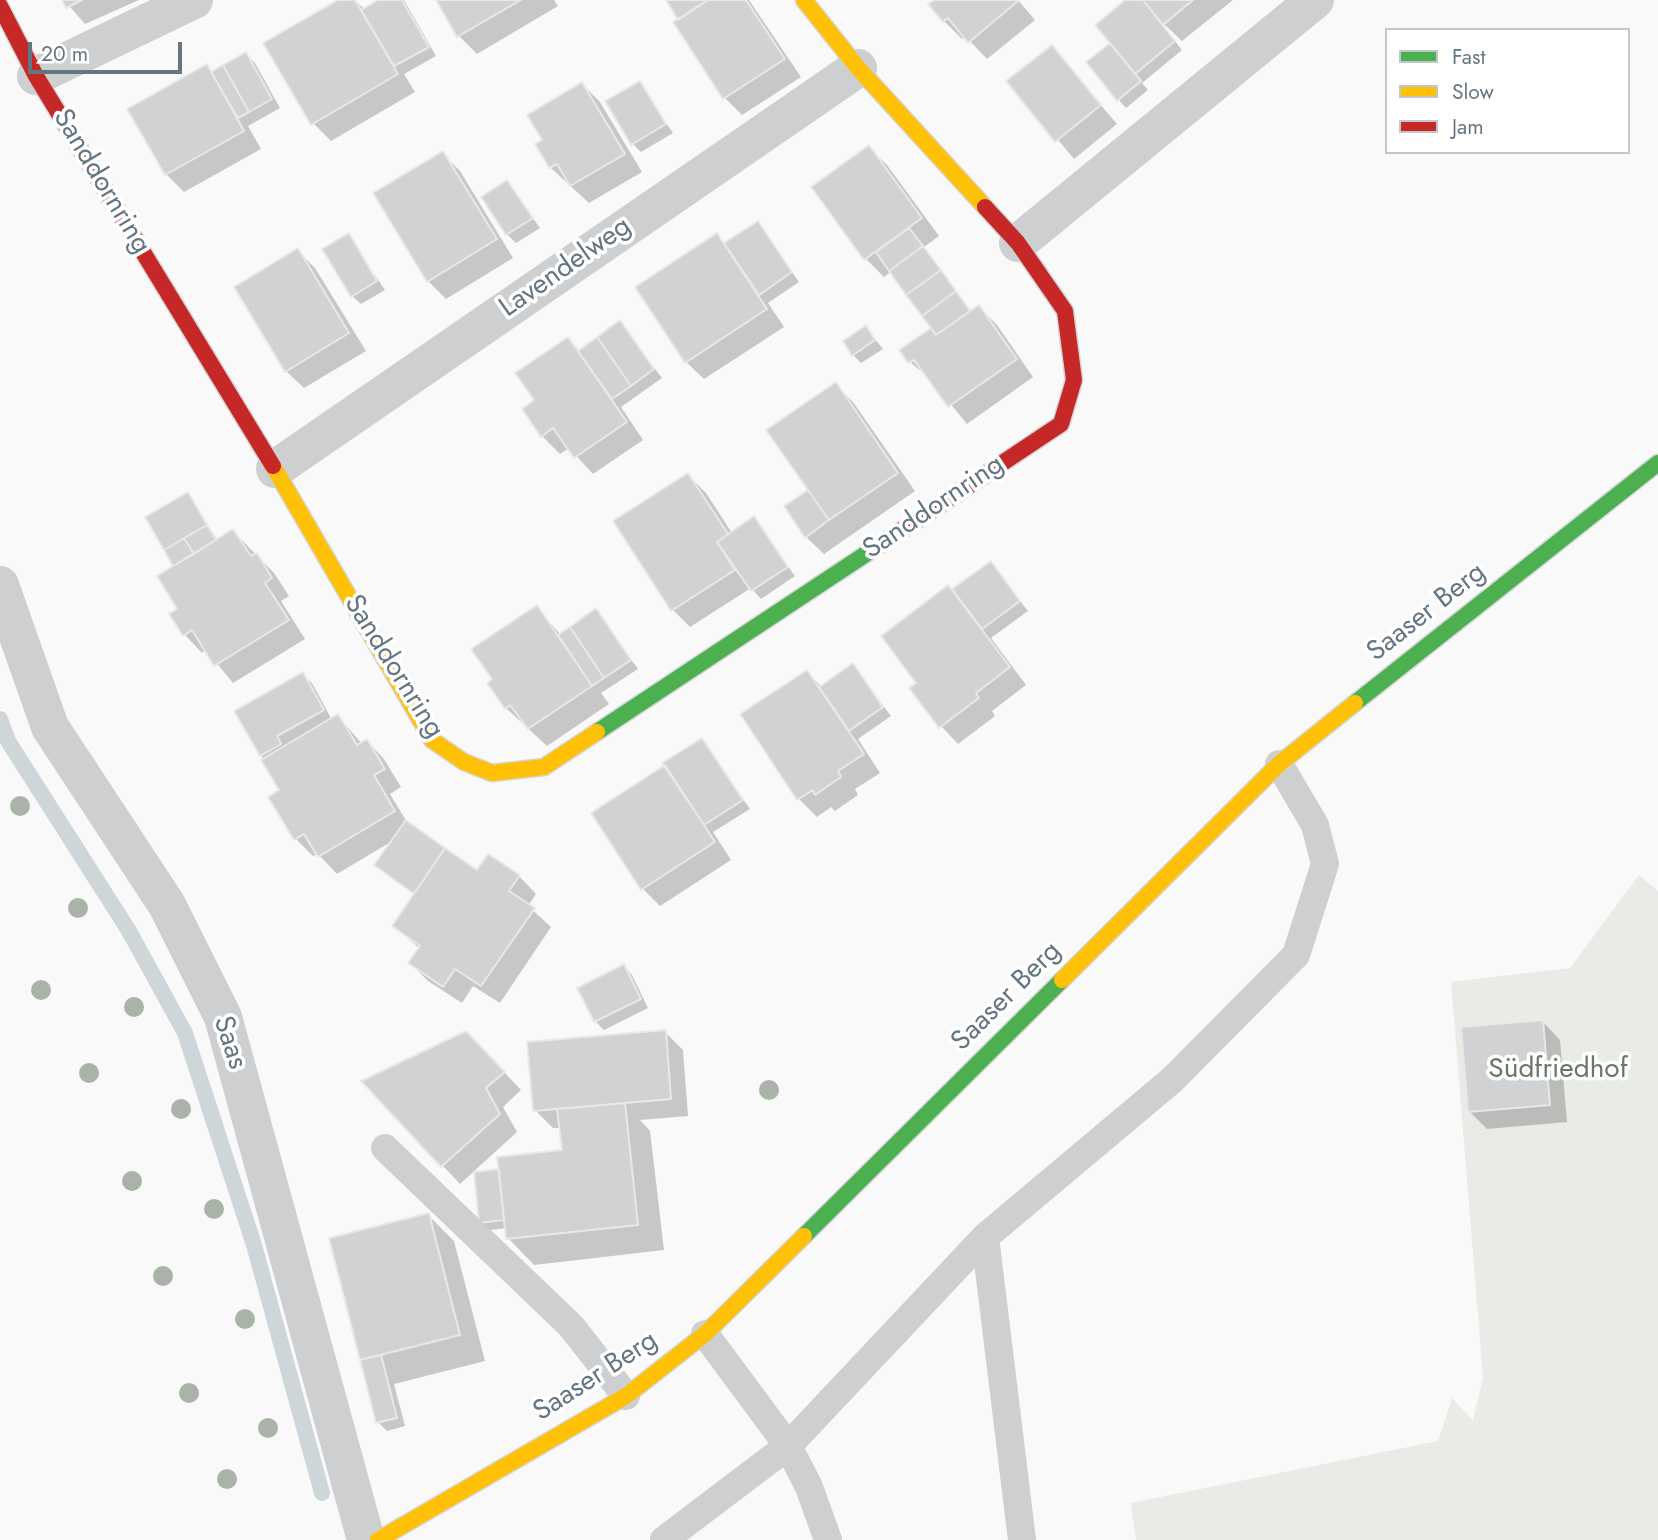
<!DOCTYPE html>
<meta charset="utf-8">
<style>
body{margin:0}
#map{position:relative;width:1658px;height:1540px;overflow:hidden;background:#f9f9f9;font-family:Jost,sans-serif}
canvas{display:block}
.legend{position:absolute;left:1385px;top:28px;width:245px;height:126px;box-sizing:border-box;background:#fff;border:2px solid #c1c8cd;margin:0;padding:9px 12px;list-style:none;font-size:21px;color:#657683}
.legend li{display:flex;align-items:center;gap:14px;height:35px}
.legend b{width:35px;border:2px solid #c1c8cd}
.scale{position:absolute;left:28px;top:42px;width:154px;height:32px;box-sizing:border-box;border:4px solid #657683;border-top:0;padding-left:9px;font-size:21px;line-height:24px;white-space:nowrap;color:#657683;-webkit-text-stroke:5px #fff;paint-order:stroke}
</style>
<div id="map">
<canvas width="1658" height="1540"></canvas>
<ul class="legend">
<li><b style="height:9px;background:#4caf50"></b>Fast</li>
<li><b style="height:9px;background:#ffc107"></b>Slow</li>
<li><b style="height:9px;background:#c62828"></b>Jam</li>
</ul>
<div class="scale">20 m</div>
</div>
<script>
const context = document.querySelector('canvas').getContext('2d');
context.lineJoin = 'round';
function paint(path, color) { context.fillStyle = color; context.fill(path, 'evenodd'); }
const shape = rows => new Path2D(rows.map(r => 'M' + r).join(''));
function stroke(path, color, width, dash) { context.strokeStyle = color; context.lineWidth = width; context.lineCap = dash ? 'butt' : 'round'; context.setLineDash(dash || []); context.stroke(path); }
function write(font, color, halo, rows, align = 'center') {
  context.font = font + ' Jost,sans-serif'; context.lineWidth = 7; context.setLineDash([]); context.textBaseline = 'middle'; context.strokeStyle = halo; context.fillStyle = color; for (const [text, x, y, turn = 0] of rows) {
    context.save(); context.translate(x, y); context.rotate((+turn || 0) * Math.PI / 180); context.textAlign = isNaN(turn) ? turn : align; if (halo) context.strokeText(text, 0, 0); context.fillText(text, 0, 0); context.restore();
  }
}
paint(shape([
 [1639,875,1658,891,1658,1540,1136,1540,1131,1503,1438,1441,1452,1398,1473,1421,1483,1377,1451,982,1570,968]
]), '#e8ebe6');
paint(shape([
 [64,0,139,0,85,24],
 [342,0,355,0,365,10,381,0,404,0,436,56,404,74,415,92,331,141,313,123],
 [438,0,554,0,558,6,477,54,459,36],
 [668,0,749,0,801,77,742,115,725,98],
 [936,0,1018,0,1035,20,987,59,965,36,962,39,944,21],
 [1128,0,1233,0,1182,41,1165,25,1163,26,1182,50,1142,83,1148,90,1126,108,1118,99,1112,43],
 [1051,47,1117,124,1074,159,1009,81],
 [246,55,255,63,280,108,248,126,261,149,184,192,166,174,206,66,213,73],
 [639,83,673,133,641,152,633,144],
 [582,84,600,102,642,172,589,203,550,167,544,140],
 [869,148,887,165,939,236,924,247,972,312,979,307,997,325,1033,377,967,424,930,379,910,362,938,335,892,271,884,277,866,259,813,188],
 [442,153,460,171,513,258,446,299,428,281],
 [507,182,540,228,516,243,507,234],
 [758,223,799,282,768,303,784,327,704,379,686,362,717,236,726,244],
 [348,236,385,290,361,304,352,296],
 [297,250,315,268,366,351,304,388,286,371],
 [620,323,662,378,621,407,643,440,593,474,569,448,560,454,542,436,524,409,536,400,568,339,580,351],
 [866,328,883,349,861,363,853,355],
 [835,385,853,402,915,491,824,554,806,537,810,491],
 [688,475,706,493,732,533,754,519,795,576,761,599,751,588,690,627,672,609],
 [188,494,218,541,233,531,274,573,289,596,281,601,305,639,233,683,206,650,202,653,185,635,174,565,147,518],
 [991,563,1028,611,991,638,1026,685,992,711,995,716,958,744,941,726,919,683,952,591],
 [536,607,561,635,596,611,638,669,601,693,609,704,547,746,506,708,495,680],
 [853,666,891,716,858,739,880,773,855,789,858,795,835,811,831,807,817,817,799,799,807,672,822,687],
 [303,675,312,683,332,720,338,716,362,744,367,741,384,759,401,787,390,794,408,824,478,872,519,876,536,894,528,906,551,927,500,1003,473,986,462,1003,428,981,410,963,420,949,394,926,415,895,376,865,394,840,337,874,318,854,313,856,296,839,281,791,261,755],
 [702,740,750,809,713,832,731,860,660,906,642,888,666,767],
 [624,966,632,975,648,1008,604,1030,595,1021],
 [1543,1022,1560,1040,1567,1122,1487,1129,1469,1111],
 [665,1032,683,1050,688,1116,640,1120,650,1131,664,1250,534,1265,508,1238,507,1228,490,1230,481,1222,500,1171,564,1152,561,1128,553,1128,535,1110],
 [484,1051,521,1090,503,1107,517,1132,460,1184,364,1082],
 [428,1215,454,1241,485,1361,394,1384,405,1426,387,1431,378,1422,331,1239]
]), '#0003');
stroke(shape([
 [0,719,8,741,129,931,185,1033,254,1245,322,1493]
]), '#ced6d9', 16);
const building = shape([
 [62,0,82,0,66,8,62,0],
 [338,0,355,0,398,74,311,125,263,43,338,0],
 [378,0,402,0,429,47,394,66,361,10,378,0],
 [436,0,521,0,457,37,436,0],
 [666,0,708,0,678,20,666,0],
 [708,0,746,0,785,59,723,99,673,22,708,0],
 [934,0,1018,0,1018,1,968,43,948,18,943,22,928,4,934,0],
 [1125,0,1143,0,1175,41,1135,74,1095,25,1125,0],
 [1143,0,1193,0,1163,25,1143,0],
 [1110,43,1141,81,1117,101,1086,62,1110,43],
 [1052,45,1101,105,1055,142,1006,81,1052,45],
 [246,52,272,99,249,112,223,65,246,52],
 [207,64,244,131,165,175,127,109,207,64],
 [223,65,249,112,238,118,211,72,223,65],
 [640,81,666,124,631,145,605,101,640,81],
 [582,82,625,154,570,186,557,164,549,168,535,144,542,140,527,115,582,82],
 [869,145,922,218,864,260,811,187,869,145],
 [443,151,497,239,427,282,373,193,443,151],
 [507,180,533,218,506,235,481,197,507,180],
 [758,221,792,272,759,295,724,243,758,221],
 [909,228,923,246,889,271,876,252,909,228],
 [349,233,377,281,351,297,322,249,349,233],
 [717,233,767,309,685,363,635,287,717,233],
 [923,246,941,270,906,295,889,271,923,246],
 [298,248,349,333,285,372,234,287,298,248],
 [941,270,956,291,922,316,906,295,941,270],
 [956,291,970,311,936,335,922,316,956,291],
 [979,305,1017,359,948,407,914,360,908,363,899,350,931,328,936,335,979,305],
 [620,320,654,369,631,386,597,337,620,320],
 [866,325,875,340,852,356,843,341,866,325],
 [568,337,627,422,574,458,553,428,541,437,522,409,534,400,515,373,568,337],
 [597,337,631,386,612,399,578,351,597,337],
 [836,382,898,473,829,520,766,430,836,382],
 [688,473,728,534,717,542,735,570,671,611,613,521,688,473],
 [808,490,829,520,805,538,784,506,808,490],
 [188,492,207,525,164,550,145,517,188,492],
 [754,516,788,567,751,591,717,542,754,516],
 [207,525,216,540,194,554,184,538,207,525],
 [233,529,251,556,257,553,272,578,265,583,289,620,214,666,192,630,183,636,169,614,177,609,157,576,233,529],
 [184,538,194,554,173,566,164,550,184,538],
 [991,561,1020,601,982,629,952,589,991,561],
 [948,585,1010,667,976,693,979,698,939,728,909,688,916,683,881,636,948,585],
 [537,605,592,686,528,729,510,705,505,709,487,683,492,679,471,649,537,605],
 [596,608,631,660,604,678,570,627,596,608],
 [570,627,604,678,592,686,558,635,570,627],
 [853,663,883,707,849,731,819,687,853,663],
 [807,670,864,754,838,771,841,777,815,795,813,790,797,800,740,714,807,670],
 [303,672,324,710,277,736,281,744,260,756,234,711,303,672],
 [338,714,357,745,367,739,385,769,374,775,395,811,318,857,304,834,294,840,268,797,279,790,261,760,338,714],
 [702,738,743,800,704,825,662,763,702,738],
 [665,765,715,842,641,890,591,813,665,765],
 [406,820,445,848,414,894,374,865,406,820],
 [445,848,477,870,488,854,520,875,509,891,535,908,481,986,455,969,443,987,408,963,420,946,392,926,445,848],
 [624,964,641,999,594,1022,577,988,624,964],
 [1543,1020,1550,1105,1468,1112,1461,1027,1543,1020],
 [666,1030,671,1099,533,1111,527,1042,666,1030],
 [466,1031,505,1072,486,1088,500,1114,441,1167,361,1081,466,1031],
 [625,1103,638,1225,506,1239,497,1157,562,1150,557,1109,625,1103],
 [499,1169,504,1220,479,1223,474,1172,499,1169],
 [429,1213,460,1335,360,1360,329,1238,429,1213],
 [381,1355,397,1418,376,1423,360,1360,381,1355]
]);
paint(building, '#d0d2d3');
stroke(building, '#e8e8e8', 2);
const fast = shape([
 [1355,703,1658,463],
 [597,732,887,540],
 [804,1236,1062,980]
]);
const slow = shape([
 [804,0,858,68,985,207],
 [273,466,432,740,464,762,492,773,544,767,597,732],
 [1062,980,1279,764,1355,703],
 [378,1540,626,1396,705,1334,804,1236]
]);
const jam = shape([
 [0,6,36,76,273,466],
 [887,540,1061,424,1074,380,1065,311,1018,243,985,207]
]);
stroke(fast, '#d5d6d7', 19);
stroke(slow, '#d5d6d7', 19);
stroke(jam, '#d5d6d7', 19);
stroke(shape([
 [385,1148,571,1326,626,1396],
 [985,1237,1022,1540],
 [705,1334,788,1446,809,1487,828,1540],
 [664,1540,788,1446,985,1237,1172,1080,1296,955,1325,864,1315,825,1279,764]
]), '#cecfd0', 28);
stroke(shape([
 [36,76,194,0],
 [1018,243,1315,0],
 [275,469,858,68],
 [0,585,50,727,167,905,223,1017,366,1540]
]), '#cecfd0', 38);
stroke(fast, '#4caf50', 16);
stroke(slow, '#ffc107', 16);
stroke(jam, '#c62828', 16);
context.fillStyle = '#a9b3a7';
for (const [x, y] of [
 [20,806],
 [78,908],
 [41,990],
 [134,1007],
 [89,1073],
 [769,1090],
 [181,1109],
 [132,1181],
 [214,1209],
 [163,1276],
 [245,1319],
 [189,1393],
 [268,1428],
 [227,1479]
]) { context.beginPath(); context.arc(x, y, 10, 0, 2 * Math.PI); context.fill(); }
write('28px', '#657683', '#fff', [
 ["Sanddornring",101,182,59],
 ["Lavendelweg",566,268,-35],
 ["Sanddornring",934,508,-34],
 ["Saaser Berg",1427,613,-38],
 ["Sanddornring",393,667,58],
 ["Saaser Berg",1007,997,-45],
 ["Saas",229,1043,72],
 ["Saaser Berg",596,1377,-33]
]);
write('28px', '#687a64', '#fff', [
 ["Südfriedhof",1558,1070]
]);
</script>
